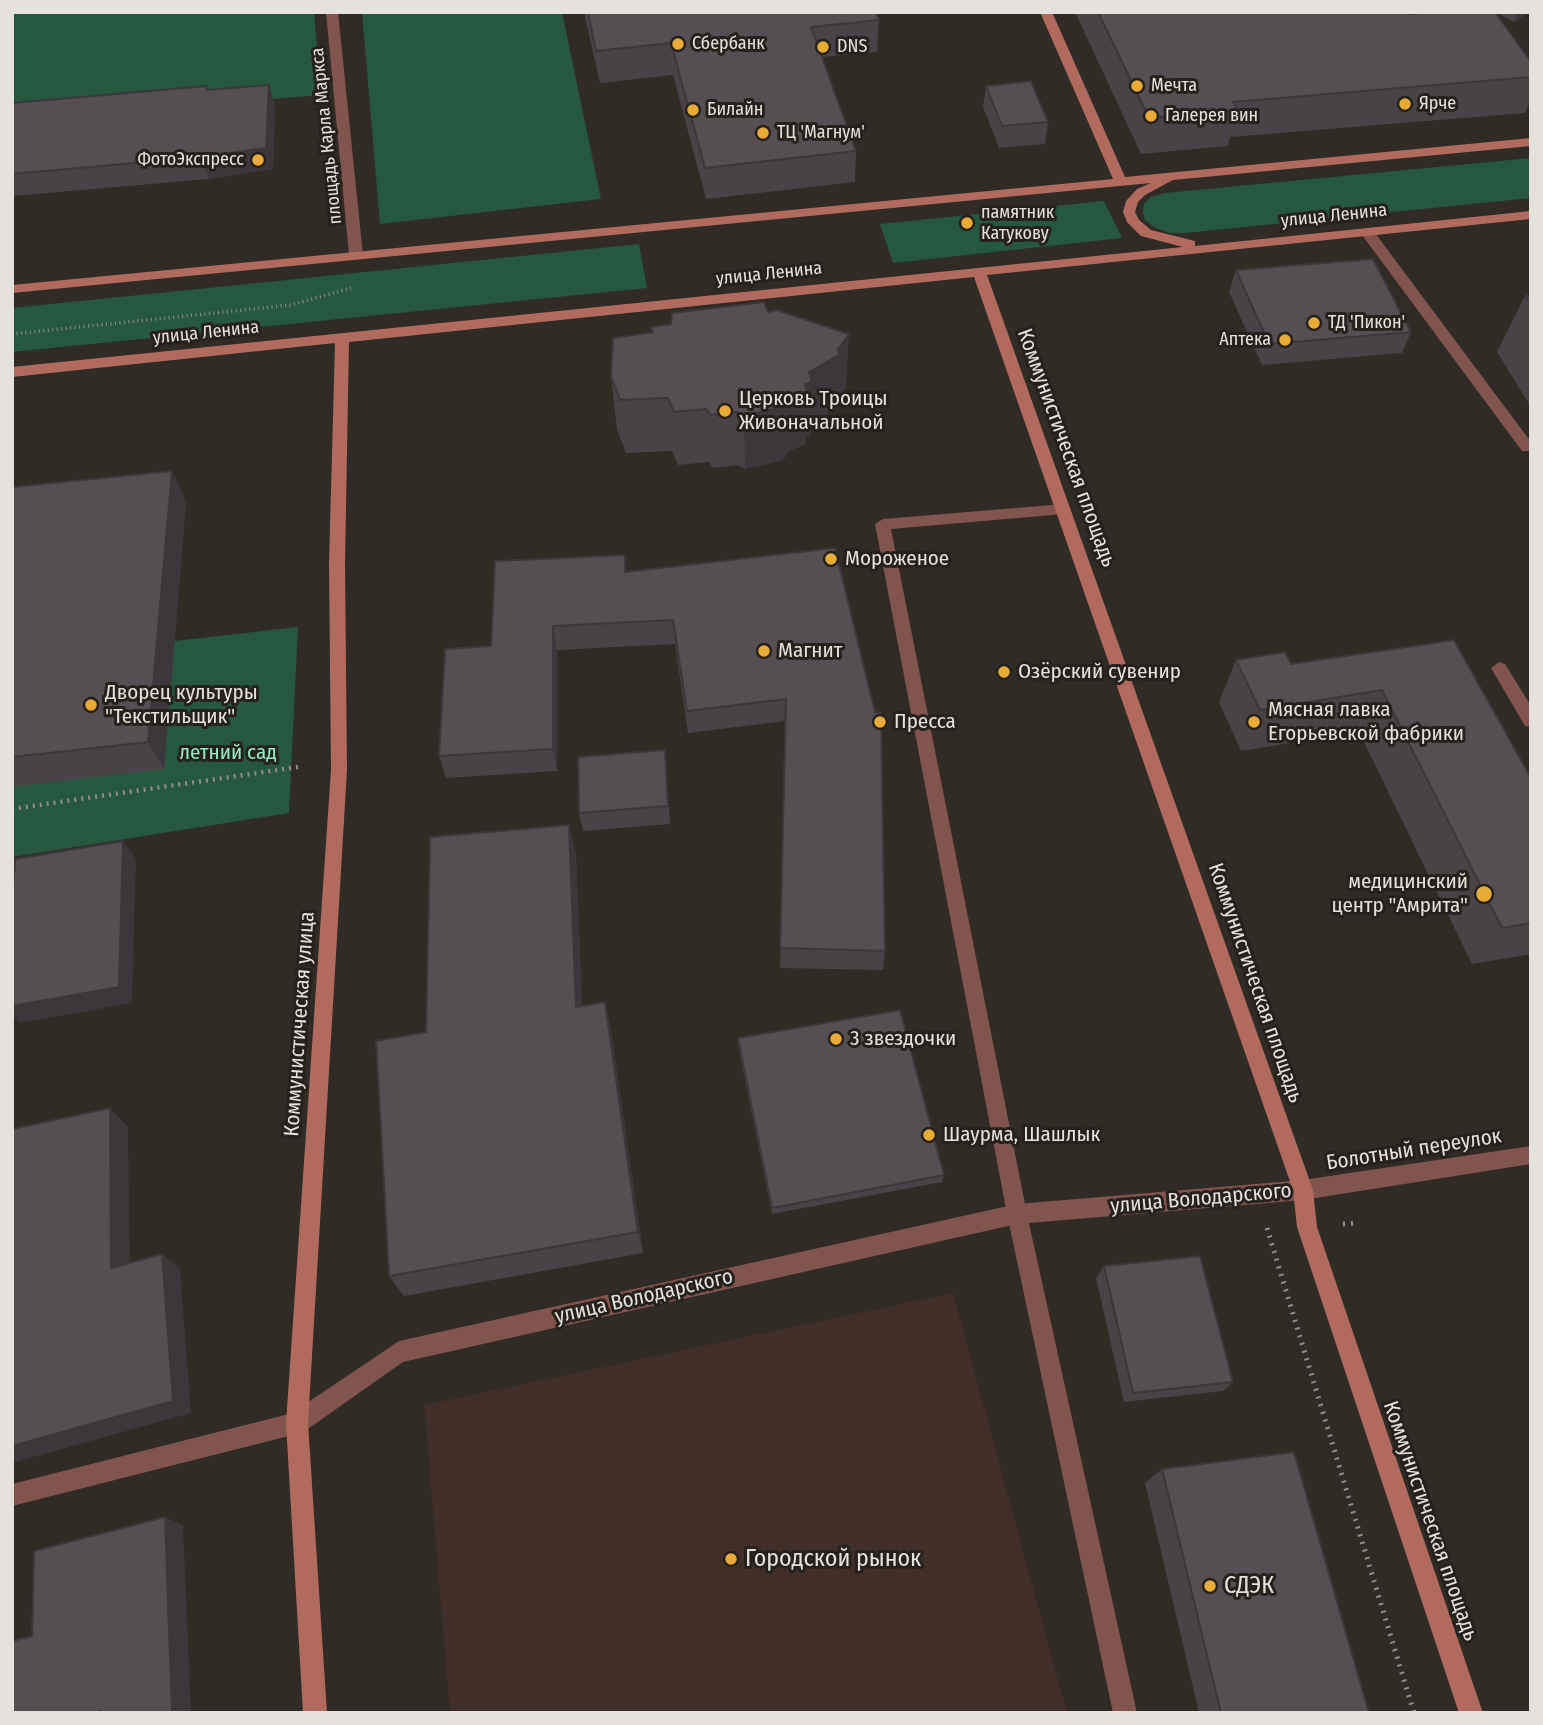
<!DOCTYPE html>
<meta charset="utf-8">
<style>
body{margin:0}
#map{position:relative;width:1543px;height:1725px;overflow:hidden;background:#302b25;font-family:"Fira Sans Condensed",sans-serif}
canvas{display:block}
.frame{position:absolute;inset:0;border:14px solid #e5e2de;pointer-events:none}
</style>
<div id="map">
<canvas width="1543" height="1725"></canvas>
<div class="frame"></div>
</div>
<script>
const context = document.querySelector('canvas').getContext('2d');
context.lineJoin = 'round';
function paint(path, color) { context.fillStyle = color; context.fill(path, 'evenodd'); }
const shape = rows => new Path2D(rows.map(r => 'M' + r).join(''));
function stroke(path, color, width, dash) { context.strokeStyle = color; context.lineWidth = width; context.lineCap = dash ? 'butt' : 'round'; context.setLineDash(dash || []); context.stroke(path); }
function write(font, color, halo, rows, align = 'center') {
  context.font = font + ' "Fira Sans Condensed",sans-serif'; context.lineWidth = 6; context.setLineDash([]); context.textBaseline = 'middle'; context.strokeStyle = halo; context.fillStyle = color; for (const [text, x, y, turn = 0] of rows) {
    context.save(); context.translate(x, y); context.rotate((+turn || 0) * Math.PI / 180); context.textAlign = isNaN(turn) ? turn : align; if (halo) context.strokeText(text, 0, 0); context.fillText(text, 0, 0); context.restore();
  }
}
paint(shape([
 [953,1293,1067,1713,450,1713,424,1405]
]), '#412e27');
paint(shape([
 [12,12,314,12,321,95,12,121],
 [362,12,562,12,601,199,380,224],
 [1531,158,1531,198,1185,233,1169,233,1154,227,1145,220,1143,212,1144,203,1151,197,1165,193],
 [1104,201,1122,238,893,263,880,224],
 [639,244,647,288,12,352,12,308],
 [298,627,289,813,12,857,12,787,174,641]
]), '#255741');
stroke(shape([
 [12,334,291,305,351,288]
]), '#918d88', 3.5, [1, 3.5]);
stroke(shape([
 [12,809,298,767]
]), '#918d88', 4.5, [2, 5]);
stroke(shape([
 [1343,1224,1357,1223],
 [1267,1228,1414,1713]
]), '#918d88', 5, [2, 6]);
paint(shape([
 [1367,228,1372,229,1531,442,1531,451,1522,451,1362,235,1361,232,1367,228],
 [1064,504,1071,509,1064,514,891,529,1027,1214,1137,1713,1113,1713,1007,1214,875,524,883,519,1064,504],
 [1499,662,1505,664,1531,706,1531,727,1525,726,1491,668,1499,662]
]), '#81554d');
paint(shape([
 [1303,1180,1310,1183,1313,1190,1310,1197,1303,1200,1017,1224,403,1362,305,1431,297,1434,289,1431,286,1423,289,1415,399,1341,1017,1204,1303,1180]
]), '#81554d');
paint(shape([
 [326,12,338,12,363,255,356,259,349,255,326,12],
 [1531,1146,1531,1164,1303,1200,1296,1197,1293,1190,1296,1183,1303,1180,1531,1146],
 [297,1412,305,1415,308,1423,305,1431,297,1434,12,1506,12,1484,297,1412]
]), '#81554d');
paint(shape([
 [1040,12,1052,12,1125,177,1531,138,1531,146,1173,180,1145,195,1138,202,1135,212,1139,220,1151,230,1195,241,1195,246,1531,211,1531,219,987,275,1313,1190,1317,1227,1483,1713,1459,1713,1297,1227,1293,1190,974,277,349,342,345,563,347,770,308,1423,327,1713,303,1713,286,1423,331,770,329,563,335,343,12,377,12,367,1183,247,1141,236,1127,222,1123,212,1126,201,1137,189,1151,183,12,293,12,285,1113,179,1040,12]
]), '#b06b5e');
paint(shape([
 [584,12,876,12,879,20,877,52,822,57,856,151,855,182,706,199,673,75,600,83],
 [1075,12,1408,12,1409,14,1437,12,1529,12,1514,22,1495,12,1531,62,1531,100,1525,113,1230,137,1228,146,1141,154],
 [269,85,275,106,273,169,209,179,12,196,12,103],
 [986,86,1048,122,1045,144,999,148,983,107],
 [1236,270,1411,332,1402,353,1262,365,1229,292],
 [1531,295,1531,407,1497,352,1525,296],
 [768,312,846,388,836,401,836,409,811,423,811,436,806,437,806,444,789,451,783,460,745,469,738,465,713,468,709,462,678,465,672,451,626,453,617,430,611,376,651,332,651,327],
 [172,471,186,502,164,769,12,787,12,487],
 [835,548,885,951,883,970,780,968,785,721,688,733,675,644,557,650,557,771,446,778,439,756,491,646,626,571],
 [1454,640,1531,778,1531,954,1472,964,1359,732,1241,751,1219,702,1236,660,1291,664],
 [665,750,670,824,583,831,579,813],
 [569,825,576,856,582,1006,611,1030,643,1253,404,1296,389,1276,426,1032],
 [738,1038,944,1175,942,1182,772,1214,738,1046],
 [1104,1266,1233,1382,1223,1391,1124,1402,1096,1278],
 [1162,1469,1369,1713,1199,1713,1145,1483]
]), '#494347');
paint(shape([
 [1518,12,1529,12,1514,22],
 [269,85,275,106,273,169,209,179,201,157],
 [849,334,846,388,836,401,836,409,811,423,811,436,806,437,806,444,789,451,783,460,745,469,744,416,790,398,809,372,838,349],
 [172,471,186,502,164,769,148,742],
 [553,626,557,650,557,771,553,749],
 [569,825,576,856,583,1034,576,1007],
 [123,841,136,859,132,1003,20,1023,12,1015,12,1006],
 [605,1002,611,1030,643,1253,638,1232],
 [110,1108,128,1127,130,1283,111,1268],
 [162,1254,180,1269,191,1413,12,1463,12,1446],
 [165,1517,183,1525,191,1713,172,1713]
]), '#3c373a');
const building = shape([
 [588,12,876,12,879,20,811,27,856,151,705,168,671,43,596,51,588,12],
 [1098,12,1408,12,1409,14,1437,12,1495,12,1531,62,1531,77,1233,102,1238,110,1149,118,1098,12],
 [1031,81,1048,122,1002,126,986,86,1031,81],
 [269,85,266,148,201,157,12,174,12,103,207,86,207,90,269,85],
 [1373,259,1411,332,1269,344,1236,270,1373,259],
 [1531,295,1531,304,1525,296,1531,295],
 [764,302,768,312,777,310,849,334,838,349,839,355,809,372,812,382,805,384,807,391,790,398,783,407,744,416,737,412,711,415,706,409,674,412,668,398,620,400,611,376,613,338,653,332,651,327,671,324,672,313,764,302],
 [172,471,148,742,12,757,12,487,172,471],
 [835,548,875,712,881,713,885,951,780,948,786,699,687,711,673,620,553,626,553,749,439,756,445,649,491,646,495,561,625,555,625,572,835,548],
 [1454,640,1531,778,1531,923,1502,928,1382,690,1260,710,1236,660,1285,652,1291,664,1454,640],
 [665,750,668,806,579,813,578,757,665,750],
 [569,825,576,1007,605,1002,638,1232,389,1276,376,1041,426,1032,430,837,569,825],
 [123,841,119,987,12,1006,12,901,15,859,123,841],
 [900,1010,944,1175,772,1208,738,1038,900,1010],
 [110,1108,111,1268,162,1254,173,1401,12,1446,12,1129,110,1108],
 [1200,1256,1233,1382,1133,1393,1104,1266,1200,1256],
 [1294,1452,1369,1713,1221,1713,1162,1469,1294,1452],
 [165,1517,172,1713,101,1713,101,1711,93,1713,12,1713,12,1641,32,1636,34,1551,165,1517]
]);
paint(building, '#554e53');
stroke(building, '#3c373a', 2);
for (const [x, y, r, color] of [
 [678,44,7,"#e9ab38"],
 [823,47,7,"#e9ab38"],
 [1137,86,7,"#e9ab38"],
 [1405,104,7,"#e9ab38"],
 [693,110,7,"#e9ab38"],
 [1151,116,7,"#e9ab38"],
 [763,133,7,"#e9ab38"],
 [258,160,7,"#e9ab38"],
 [967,223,7,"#e9ab38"],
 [1314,323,7,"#e9ab38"],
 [1285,340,7,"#e9ab38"],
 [725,411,7,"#e9ab38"],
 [831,559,7,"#e9ab38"],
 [764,651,7,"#e9ab38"],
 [1004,672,7,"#e9ab38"],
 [91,705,7,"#e9ab38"],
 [880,722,7,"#e9ab38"],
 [1254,722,7,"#e9ab38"],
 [1484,894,9,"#e9ab38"],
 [836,1039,7,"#e9ab38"],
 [929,1135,7,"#e9ab38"],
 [731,1559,7,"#e9ab38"],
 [1210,1586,7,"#e9ab38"]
]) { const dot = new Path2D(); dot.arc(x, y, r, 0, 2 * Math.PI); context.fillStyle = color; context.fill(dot); stroke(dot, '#26211c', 2.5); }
write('18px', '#e5e2de', '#26211c', [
 ["Сбербанк",692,44],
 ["DNS",837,47],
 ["Мечта",1151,86],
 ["Ярче",1419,104],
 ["Билайн",707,110],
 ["Галерея вин",1165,116],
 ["ТЦ 'Магнум'",777,133],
 ["ФотоЭкспресс",244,160,"right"],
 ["памятник",981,213],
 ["Катукову",981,234],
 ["ТД 'Пикон'",1328,323],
 ["Аптека",1271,340,"right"]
], 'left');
write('18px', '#e5e2de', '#26211c', [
 ["площадь Карла Маркса",327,136,-96],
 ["улица Ленина",1334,216,-6],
 ["улица Ленина",769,274,-6],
 ["улица Ленина",206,333,-6]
]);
write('21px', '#e5e2de', '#26211c', [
 ["Церковь Троицы",739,399],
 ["Живоначальной",739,423],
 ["Мороженое",845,559],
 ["Магнит",778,651],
 ["Озёрский сувенир",1018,672],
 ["Дворец культуры",105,693],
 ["\"Текстильщик\"",105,717],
 ["Мясная лавка",1268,710],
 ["Егорьевской фабрики",1268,734],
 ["Пресса",894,722],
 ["медицинский",1468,882,"right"],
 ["центр \"Амрита\"",1468,906,"right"],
 ["3 звездочки",850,1039],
 ["Шаурма, Шашлык",943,1135]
], 'left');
write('21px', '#e5e2de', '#26211c', [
 ["Коммунистическая площадь",1066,448,70],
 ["Коммунистическая площадь",1255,983,71],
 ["Коммунистическая улица",300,1024,-86],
 ["Болотный переулок",1414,1150,-9],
 ["улица Володарского",1201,1199,-5],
 ["улица Володарского",644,1297,-13],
 ["Коммунистическая площадь",1430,1521,71]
]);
write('21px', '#94ecc2', '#26211c', [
 ["летний сад",228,753]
]);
write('24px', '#e5e2de', '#26211c', [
 ["Городской рынок",745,1559],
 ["СДЭК",1224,1586]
], 'left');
</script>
